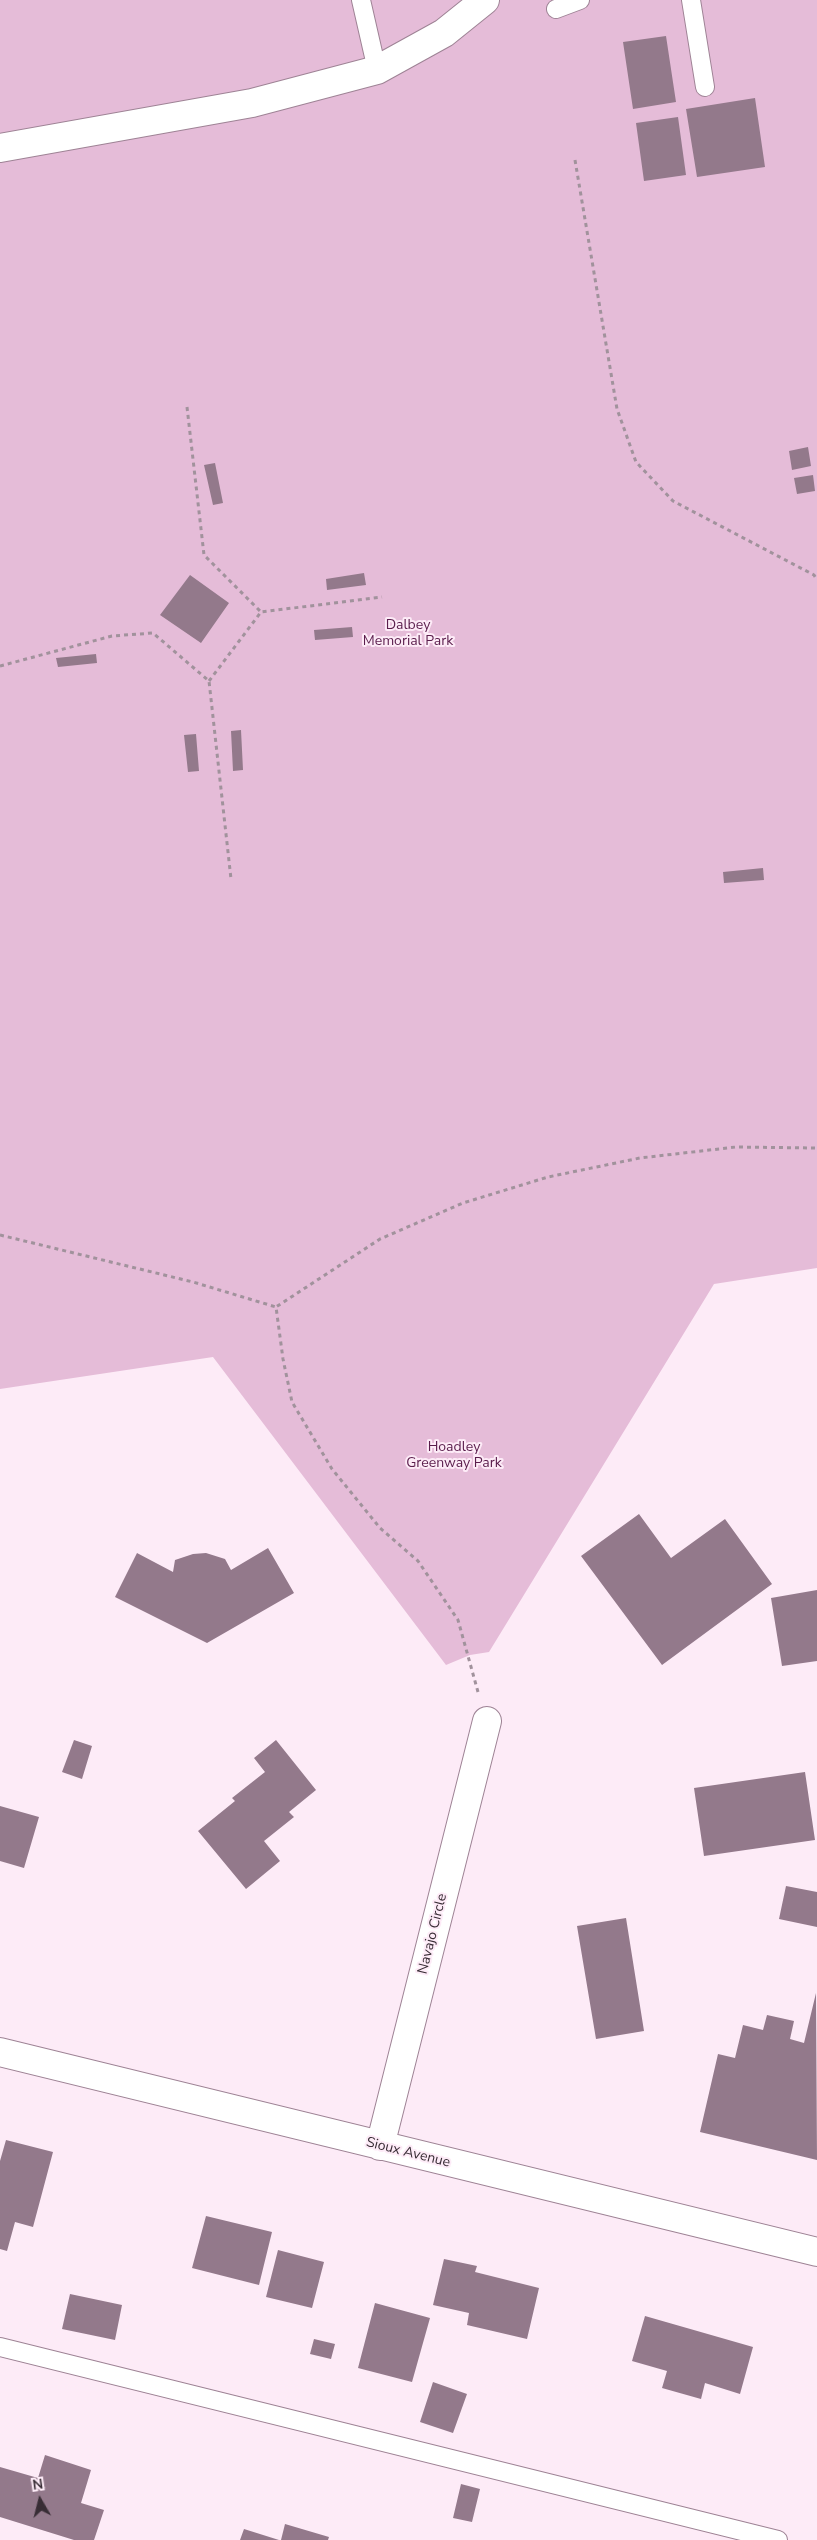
<!DOCTYPE html>
<style>
body{margin:0}
#map{position:relative;width:817px;height:2540px;overflow:hidden;background:#fdebf7;font-family:"Nunito Sans",sans-serif}
canvas{display:block}
.north{position:absolute;left:15px;top:2475px;width:50px;height:50px;-webkit-text-stroke:4px #fdebf7;paint-order:stroke;rotate:352deg;font-size:14px;font-weight:700;line-height:20px;text-align:center;color:#382d35}
.north::after{content:'';display:block;margin:auto;width:18px;height:22px;background:#382d35;clip-path:polygon(50% 0,100% 100%,50% 72%,0 100%)}
</style>
<div id="map">
<canvas width="817" height="2540"></canvas>
<div class="north">N</div>
</div>
<script>
const context = document.querySelector('canvas').getContext('2d');
context.lineJoin = 'round';
function paint(path, color) { context.fillStyle = color; context.fill(path, 'evenodd'); }
const shape = rows => new Path2D(rows.map(r => 'M' + r).join(''));
function stroke(path, color, width, dash) { context.strokeStyle = color; context.lineWidth = width; context.lineCap = dash ? 'butt' : 'round'; context.setLineDash(dash || []); context.stroke(path); }
function write(font, color, halo, rows, align = 'center') {
  context.font = font + ' "Nunito Sans",sans-serif'; context.lineWidth = 4; context.setLineDash([]); context.textBaseline = 'middle'; context.strokeStyle = halo; context.fillStyle = color; for (const [text, x, y, turn = 0] of rows) {
    context.save(); context.translate(x, y); context.rotate((+turn || 0) * Math.PI / 180); context.textAlign = isNaN(turn) ? turn : align; if (halo) context.strokeText(text, 0, 0); context.fillText(text, 0, 0); context.restore();
  }
}
paint(shape([
 [0,0,817,0,817,1268,714,1284,489,1652,470,1655,446,1665,213,1357,0,1389]
]), '#e5bcd8');
paint(shape([
 [666,36,676,102,633,109,623,42],
 [755,98,765,167,697,177,686,109],
 [678,117,686,175,644,181,636,123],
 [808,447,811,466,792,470,789,451],
 [215,463,223,503,213,505,204,465],
 [813,475,815,491,797,494,794,478],
 [364,573,366,585,327,590,326,579],
 [190,575,229,603,201,643,160,615],
 [352,627,353,637,315,640,314,630],
 [96,654,97,663,58,667,56,658],
 [241,730,243,770,233,771,231,731],
 [196,734,199,771,188,772,184,735],
 [763,868,764,880,724,883,723,872],
 [639,1514,671,1558,725,1519,772,1584,662,1665,581,1556],
 [268,1548,294,1593,207,1643,115,1597,137,1553,173,1572,175,1560,193,1554,206,1553,225,1559,231,1570],
 [817,1590,817,1661,782,1666,771,1598],
 [74,1740,92,1746,82,1779,62,1772],
 [276,1740,316,1790,289,1812,294,1817,264,1841,280,1861,246,1889,198,1831,235,1801,232,1798,265,1772,254,1758],
 [805,1772,815,1840,704,1856,694,1788],
 [0,1806,39,1817,24,1868,0,1861],
 [786,1886,817,1892,817,1927,779,1919],
 [626,1918,644,2031,596,2039,577,1926],
 [816,1993,817,2160,700,2132,718,2054,735,2058,743,2025,763,2030,767,2015,794,2021,790,2039,804,2043],
 [6,2140,53,2152,33,2227,15,2222,7,2251,0,2249,0,2161],
 [206,2216,272,2232,259,2285,192,2268],
 [278,2250,324,2262,312,2308,266,2297],
 [444,2259,477,2266,475,2272,539,2288,527,2339,467,2325,469,2313,433,2305],
 [70,2294,122,2305,115,2340,62,2329],
 [375,2303,430,2318,412,2382,358,2368],
 [645,2316,753,2347,740,2394,705,2383,701,2399,662,2388,667,2371,632,2361],
 [314,2339,335,2344,331,2359,310,2354],
 [433,2382,467,2394,453,2433,420,2422],
 [45,2455,91,2470,81,2503,104,2510,94,2540,74,2540,0,2517,0,2467,38,2478],
 [461,2484,480,2489,472,2522,453,2518],
 [285,2524,329,2537,328,2540,281,2540],
 [244,2529,279,2540,240,2540]
]), '#93798b');
const service = shape([
 [361,0,377,70],
 [691,0,705,87],
 [556,9,580,0],
 [0,2347,778,2540]
]);
const minor = shape([
 [0,148,252,103,377,70,444,33,485,0],
 [0,2052,817,2252],
 [380,2146,487,1721]
]);
stroke(service, '#9e8395', 20);
stroke(minor, '#9e8395', 30);
stroke(shape([
 [575,160,617,409,636,462,673,501,814,575,817,580],
 [187,407,204,555,261,612],
 [0,666,112,636,153,633,209,681,231,879],
 [209,681,261,612,382,597],
 [0,1235,193,1282,276,1307],
 [478,1692,458,1620,418,1561,380,1528,332,1469,292,1402,283,1359,276,1307,380,1239,463,1203,548,1177,640,1158,736,1147,817,1148]
]), '#a1929c', 3, [4, 4]);
stroke(service, '#fff', 18);
stroke(minor, '#fff', 28);
write('14px', '#5a1d4c', '#fdebf7', [
 ["Dalbey",408,626],
 ["Memorial Park",408,642],
 ["Hoadley",454,1448],
 ["Greenway Park",454,1464]
]);
write('14px', '#382d35', '#fdebf7', [
 ["Navajo Circle",433,1934,-76],
 ["Sioux Avenue",408,2153,14]
]);
</script>
